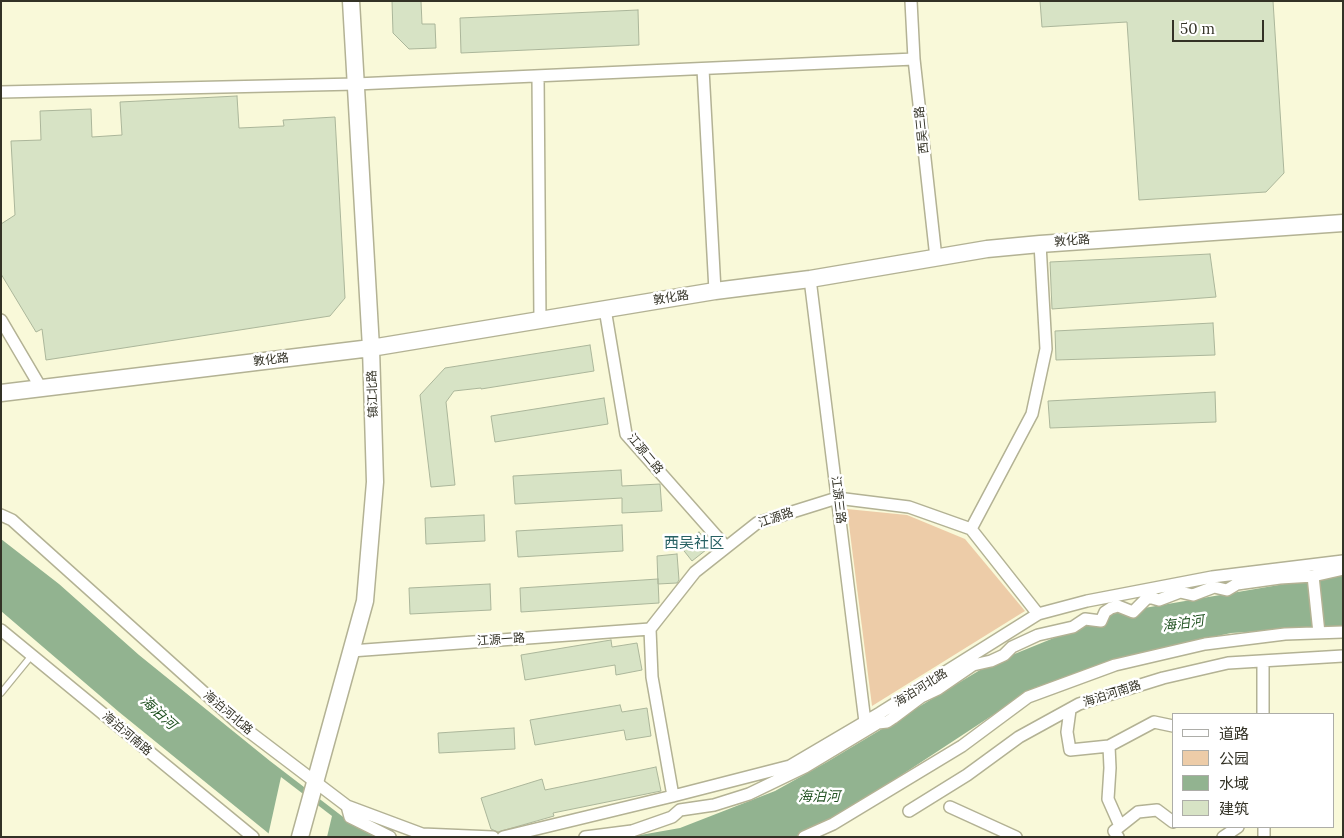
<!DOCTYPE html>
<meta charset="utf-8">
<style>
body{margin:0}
#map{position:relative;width:1344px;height:838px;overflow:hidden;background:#f9f9d9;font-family:Lora,"Noto Sans SC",serif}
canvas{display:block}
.frame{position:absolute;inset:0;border:2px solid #333226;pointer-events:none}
.legend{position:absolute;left:1172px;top:713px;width:162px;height:115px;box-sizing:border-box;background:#fff;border:1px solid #adada8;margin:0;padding:6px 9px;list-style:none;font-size:15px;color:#333226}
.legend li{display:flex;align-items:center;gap:10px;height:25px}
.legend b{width:25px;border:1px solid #adada8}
.scale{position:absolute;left:1172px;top:20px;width:92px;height:22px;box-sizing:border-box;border:2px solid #333226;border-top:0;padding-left:6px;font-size:15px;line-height:18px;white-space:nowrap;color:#333226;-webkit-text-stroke:4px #fff;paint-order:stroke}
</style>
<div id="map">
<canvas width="1344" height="838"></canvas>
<div class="frame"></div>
<ul class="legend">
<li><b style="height:6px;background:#fff"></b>道路</li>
<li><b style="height:14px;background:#edcca8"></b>公园</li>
<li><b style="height:14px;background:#92b390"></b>水域</li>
<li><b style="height:14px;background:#d7e3c5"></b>建筑</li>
</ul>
<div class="scale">50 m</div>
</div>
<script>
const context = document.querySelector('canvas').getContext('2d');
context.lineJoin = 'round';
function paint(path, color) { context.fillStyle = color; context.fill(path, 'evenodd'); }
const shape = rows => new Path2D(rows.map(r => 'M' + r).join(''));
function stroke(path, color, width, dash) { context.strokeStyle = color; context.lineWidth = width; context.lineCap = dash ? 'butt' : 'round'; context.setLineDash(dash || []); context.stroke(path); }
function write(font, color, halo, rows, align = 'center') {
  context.font = font + ' Lora,"Noto Sans SC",serif'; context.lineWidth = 5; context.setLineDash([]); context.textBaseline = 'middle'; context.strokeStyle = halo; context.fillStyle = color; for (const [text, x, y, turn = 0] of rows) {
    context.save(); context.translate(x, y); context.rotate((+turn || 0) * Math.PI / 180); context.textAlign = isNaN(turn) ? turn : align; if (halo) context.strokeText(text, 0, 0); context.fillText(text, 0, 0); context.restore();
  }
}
paint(shape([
 [847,509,907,515,965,539,1025,611,872,706]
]), '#edcca8');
paint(shape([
 [1,539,59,584,139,655,270,761,351,823,380,837,273,837,119,712,1,611],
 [1343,574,1343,629,1327,627,1231,633,1128,656,1034,688,833,820,795,837,629,837,680,828,775,791,827,762,990,664,1115,613]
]), '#92b390');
paint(shape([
 [281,777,332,816,327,837,268,836]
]), '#f9f9d9');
const building = shape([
 [392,1,421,1,422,24,435,24,436,48,409,49,393,33,392,1],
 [1040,1,1273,1,1284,173,1266,192,1139,200,1127,22,1042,27,1040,1],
 [638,10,639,45,461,53,460,18,638,10],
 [237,96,239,128,284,126,283,120,335,117,345,298,330,316,46,360,42,329,36,332,1,274,1,224,15,215,11,141,41,140,40,111,91,109,92,137,122,135,120,102,237,96],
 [1210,254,1216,297,1052,309,1050,262,1210,254],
 [1213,323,1215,355,1056,360,1055,331,1213,323],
 [590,345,594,371,481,389,481,388,454,391,446,402,455,485,431,487,420,395,445,368,590,345],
 [1215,392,1216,422,1050,428,1048,401,1215,392],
 [604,398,608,424,495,442,491,416,604,398],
 [621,470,622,486,660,484,662,511,622,513,622,498,515,504,513,476,621,470],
 [484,515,485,541,426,544,425,518,484,515],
 [622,525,623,551,518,557,516,531,622,525],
 [699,532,711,546,692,561,681,547,699,532],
 [677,554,679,580,677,583,658,584,657,556,677,554],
 [658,579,659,603,521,612,520,588,658,579],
 [490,584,491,610,410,614,409,588,490,584],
 [611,640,612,647,637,643,642,670,616,675,615,665,525,680,521,655,611,640],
 [620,705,622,712,647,708,651,736,626,740,624,730,535,745,530,720,620,705],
 [514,728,515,749,439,753,438,733,514,728],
 [656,767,661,791,553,813,554,816,498,832,491,829,481,798,542,779,545,790,656,767]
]);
paint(building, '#d7e3c5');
stroke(building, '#abb69a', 1);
const lane = shape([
 [1,693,32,655]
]);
const street = shape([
 [911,1,914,59,936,258],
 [703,69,715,291],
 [538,76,540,320],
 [1,92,356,84,914,59],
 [810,279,865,722],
 [605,309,626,434,726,547],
 [1,320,41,388],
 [1,515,12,520,239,724,347,806,422,834,493,837],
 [971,529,1032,414,1046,349,1040,244],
 [1313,576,1319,633],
 [1,630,253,837],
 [351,651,650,629],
 [1263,661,1263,714],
 [1070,710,1067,732,1070,750,1109,746],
 [673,796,652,677,650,629,695,572,757,523,837,498,909,507,971,529,1038,614],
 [347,806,350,817,390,837],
 [950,807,1016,837],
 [909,811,967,775,1019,737,1079,704,1163,678,1228,663,1343,656],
 [1120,826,1108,799,1110,768,1109,746,1154,722,1173,726],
 [1264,827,1264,837],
 [503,837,673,796,790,766,880,713,1038,614,1087,601,1212,577,1343,561],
 [585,837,632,831,672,817,680,810,714,805,749,794,805,767,878,723,887,722,893,718,921,697,938,689,973,665,991,661,1004,655,1012,647,1038,635,1073,627,1085,619,1101,621,1105,612,1111,608,1118,606,1133,612,1147,598,1152,598,1159,600,1180,592,1193,595,1214,587,1227,590,1237,584,1280,578,1313,576,1343,569],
 [804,837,833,824,962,746,1028,697,1115,665,1205,644,1285,634,1343,632],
 [1118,837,1114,831,1138,812,1157,810,1173,822],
 [1223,837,1238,827]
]);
const secondary = shape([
 [1,393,371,348,715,291,810,279,987,249,1040,244,1343,223],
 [300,837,365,601,375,482,371,348,351,1]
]);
stroke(lane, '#b3b294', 8);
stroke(street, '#b3b294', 14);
stroke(secondary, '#b3b294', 19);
stroke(lane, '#fff', 5.5);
stroke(street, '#fff', 11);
stroke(secondary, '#fff', 16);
write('12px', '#333226', '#fff', [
 ["西吴三路",922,130,-96],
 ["敦化路",1072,241,-4],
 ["敦化路",671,298,-9],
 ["敦化路",271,360,-7],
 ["镇江北路",373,394,-92],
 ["江源二路",645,454,50],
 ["江源三路",838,500,83],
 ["江源路",776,518,-19],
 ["江源一路",501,640,-4],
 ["海泊河北路",921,688,-32],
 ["海泊河南路",1112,694,-18],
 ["海泊河北路",228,713,40],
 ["海泊河南路",127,734,40]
]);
write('italic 14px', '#245424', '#fff', [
 ["海泊河",1183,624,-8],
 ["海泊河",158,713,42],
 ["海泊河",819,797]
]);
write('15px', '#276163', '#fff', [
 ["西吴社区",694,544]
]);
</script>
